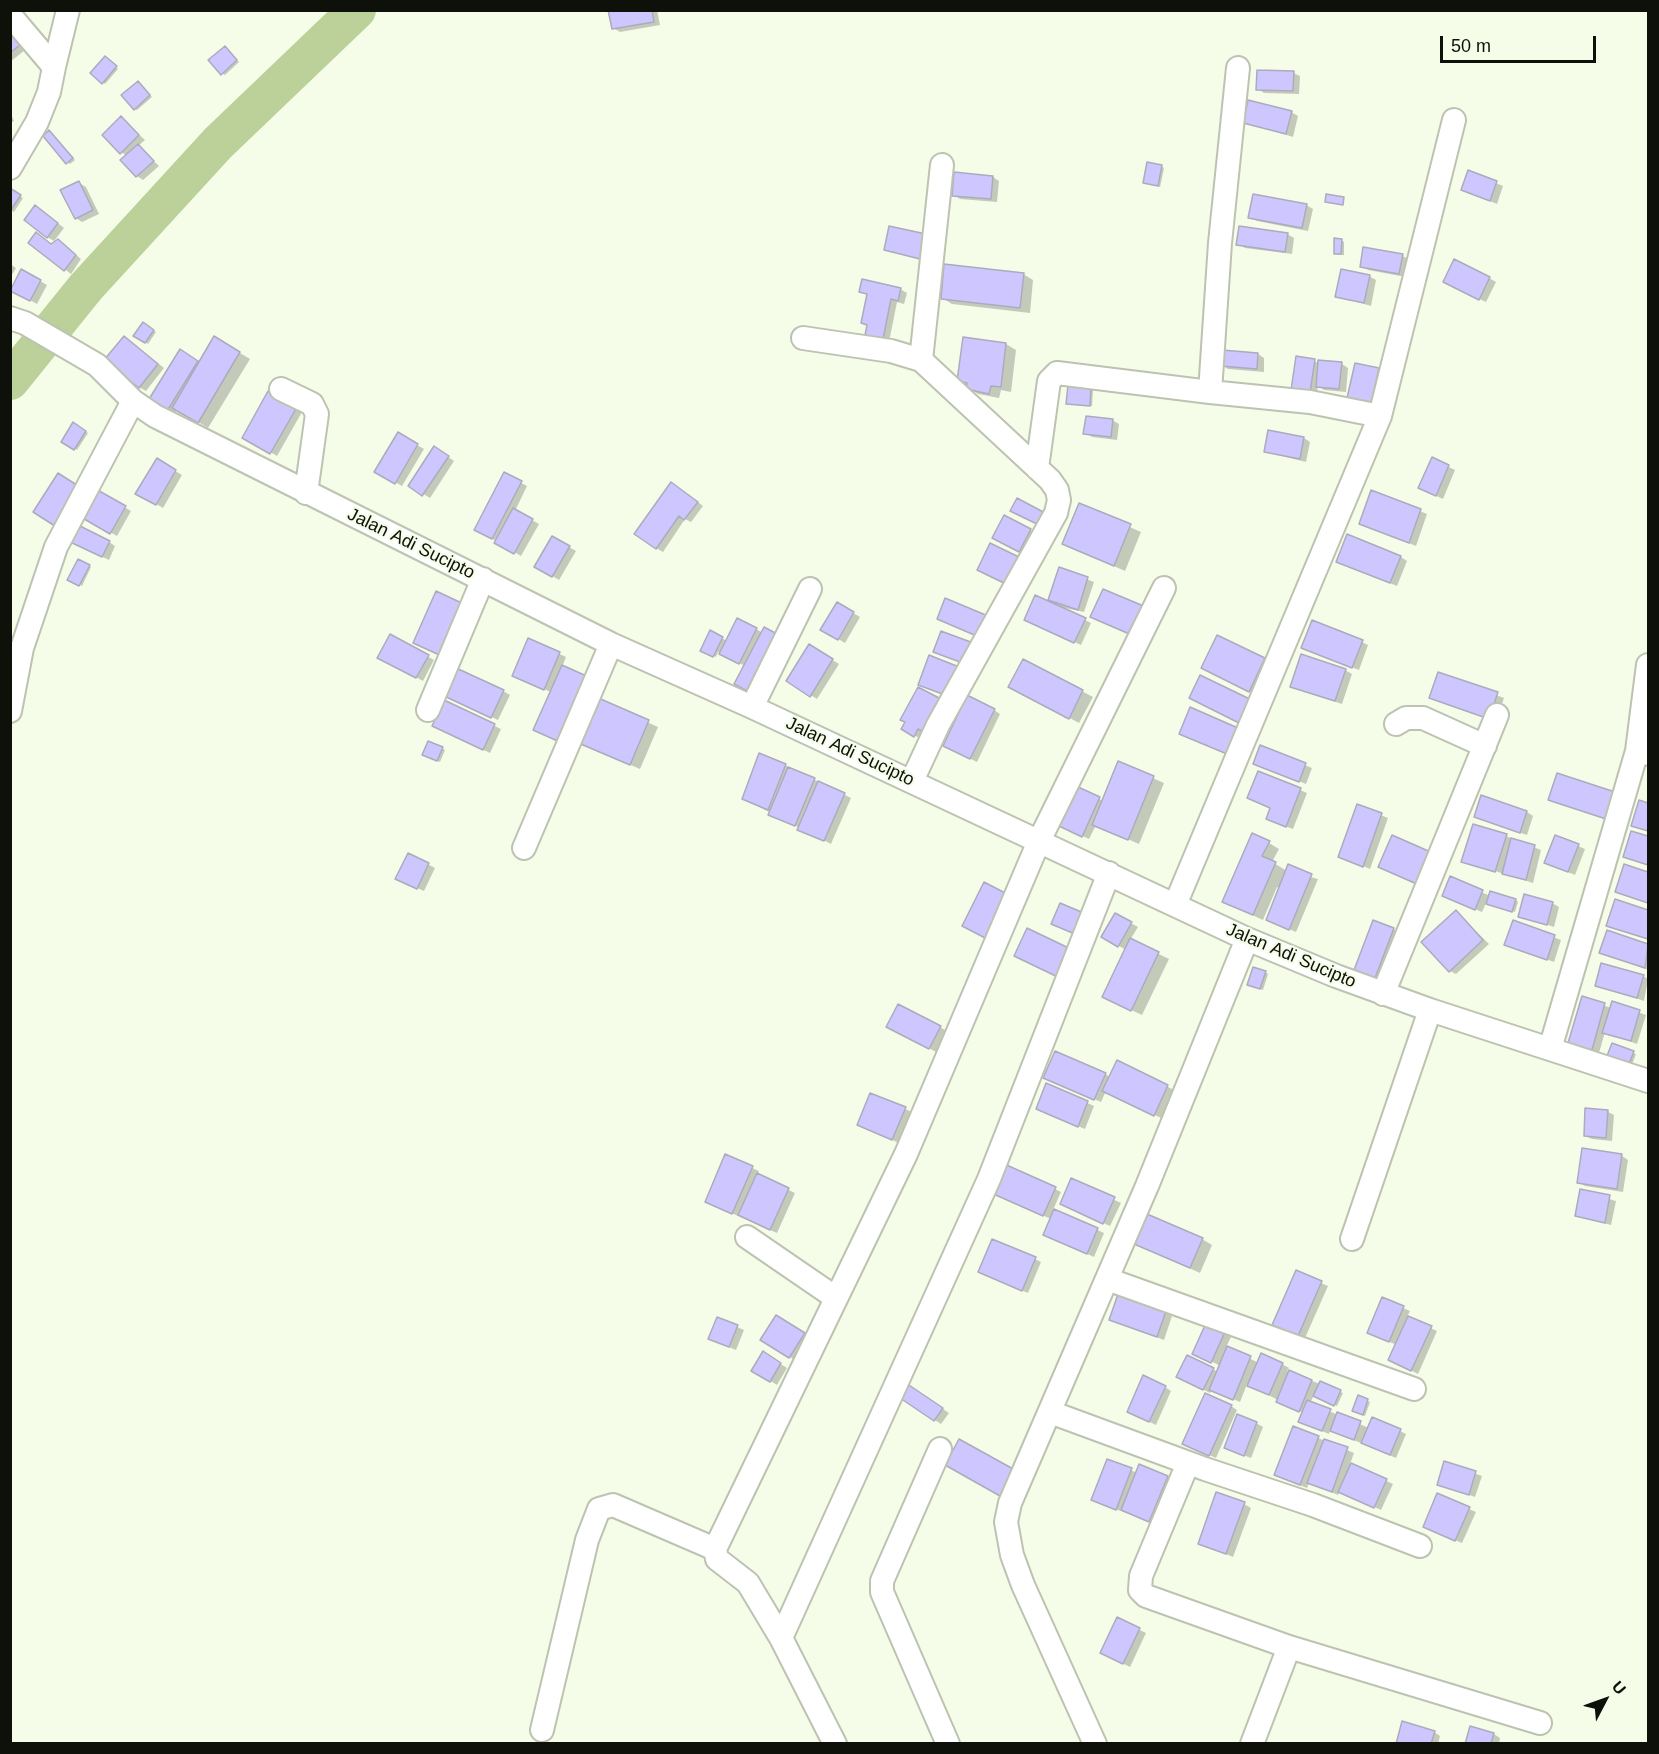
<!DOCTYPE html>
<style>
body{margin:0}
#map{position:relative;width:1659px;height:1754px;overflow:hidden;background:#f5fde9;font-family:Arial,sans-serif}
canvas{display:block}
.frame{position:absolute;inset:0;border:12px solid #0e110a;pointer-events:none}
.north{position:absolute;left:1575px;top:1670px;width:60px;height:60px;-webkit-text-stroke:4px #f5fde9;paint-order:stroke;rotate:49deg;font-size:16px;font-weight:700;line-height:24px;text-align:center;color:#0e110a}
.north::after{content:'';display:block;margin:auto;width:21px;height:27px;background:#0e110a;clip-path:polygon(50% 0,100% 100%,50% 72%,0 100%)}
.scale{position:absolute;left:1440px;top:36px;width:156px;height:27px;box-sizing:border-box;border:3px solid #0e110a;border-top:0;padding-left:8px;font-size:18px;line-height:21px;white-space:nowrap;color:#0e110a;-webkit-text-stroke:4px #f5fde9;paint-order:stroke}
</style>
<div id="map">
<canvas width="1659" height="1754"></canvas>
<div class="frame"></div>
<div class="north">U</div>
<div class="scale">50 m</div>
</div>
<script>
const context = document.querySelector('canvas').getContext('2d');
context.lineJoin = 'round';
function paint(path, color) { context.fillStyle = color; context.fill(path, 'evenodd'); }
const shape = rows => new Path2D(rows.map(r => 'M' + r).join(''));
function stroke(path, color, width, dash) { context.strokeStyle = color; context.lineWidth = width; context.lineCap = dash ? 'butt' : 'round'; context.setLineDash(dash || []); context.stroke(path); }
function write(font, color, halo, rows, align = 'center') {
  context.font = font + ' Arial,sans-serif'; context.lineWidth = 4.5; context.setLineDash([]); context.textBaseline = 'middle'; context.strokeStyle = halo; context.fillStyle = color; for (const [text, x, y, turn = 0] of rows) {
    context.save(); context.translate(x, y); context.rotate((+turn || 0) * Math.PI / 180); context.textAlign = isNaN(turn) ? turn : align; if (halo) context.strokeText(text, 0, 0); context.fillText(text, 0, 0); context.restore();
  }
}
paint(shape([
 [610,10,657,10,660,25,620,32,613,28],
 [10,32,25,50,10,62],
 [225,48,239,62,225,75,222,73],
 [107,59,118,69,105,84,103,82],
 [1293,73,1300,76,1299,94,1264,93,1258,89],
 [141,84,152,97,137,110,135,109],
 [10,112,14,121,10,123],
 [1291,112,1298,116,1293,137,1244,122],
 [121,118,145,140,138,146,159,166,143,180,137,176,127,156,121,152],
 [50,132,75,160,70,164,67,162],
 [1161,166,1164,168,1160,187,1145,183],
 [1469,172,1503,186,1497,204,1463,190],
 [993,177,999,181,997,202,960,199,954,195],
 [79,183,86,187,99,214,82,222,76,218],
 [10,190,23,198,14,212,10,210],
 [1306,205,1313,209,1308,231,1257,221,1250,217],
 [42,211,64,228,54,241,47,237],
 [1287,234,1294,238,1292,254,1245,248,1238,244],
 [925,236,926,261,885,249],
 [58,240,81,259,71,274,30,243,51,244],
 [1341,240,1344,242,1344,255,1338,255,1335,253],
 [1402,256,1409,259,1406,277,1368,270,1361,266],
 [10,264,16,268,10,278],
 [22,271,47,285,37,304,12,290],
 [1023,274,1033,280,1030,313,952,304,942,298],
 [1369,276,1376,280,1371,306,1337,296],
 [1489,278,1496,282,1486,302,1451,286],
 [900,289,907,293,904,304,897,302,889,342,866,335,868,326,863,323,868,295,861,291],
 [144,324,156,332,148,344,136,336],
 [215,338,250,359,208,428,177,409,172,418,148,404,180,351,200,363],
 [964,339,1006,344,1016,350,1011,392,1001,390,999,398,978,394,959,381],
 [130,341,164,368,146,391,139,387],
 [1223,351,1258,354,1264,358,1264,372,1228,369,1222,365],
 [1315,361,1319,364,1320,362,1342,364,1348,368,1346,392,1324,390,1318,386,1315,403,1292,397],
 [1357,364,1385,373,1378,406,1356,401],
 [1091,389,1093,390,1092,406,1071,404],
 [269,393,302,412,277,456,244,437],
 [1112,420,1119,424,1117,440,1092,437,1085,433],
 [73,424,88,433,77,450,63,441],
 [398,434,424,449,402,486,376,471],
 [1304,438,1310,442,1306,462,1266,452],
 [441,452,454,461,430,498,410,486],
 [1432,459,1455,470,1443,499,1426,491],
 [157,460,182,475,163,508,138,493],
 [505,474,527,486,515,511,539,524,521,556,476,529],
 [678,487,703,506,691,522,685,519,663,552,656,548],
 [95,490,131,511,117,536,81,516],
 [1372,492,1427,514,1416,546,1361,524],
 [1080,505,1141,532,1125,571,1064,544],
 [1005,517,1037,534,1026,554,994,537],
 [553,538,576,551,559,580,536,566],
 [109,542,115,546,109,560,76,544],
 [1401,557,1407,561,1397,586,1345,565],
 [79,561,91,567,82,586,69,579],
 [1060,569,1094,582,1084,612,1056,606,1091,623,1081,645,1032,623,1049,603],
 [838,604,860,617,845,643,822,629],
 [756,629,763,633,745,666,718,652,716,657,702,650,711,632,727,641],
 [391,636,434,660,423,681,379,657],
 [529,640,566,657,562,667,594,698,658,727,640,769,589,747,551,692,520,679],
 [1362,642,1368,645,1359,670,1310,651],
 [809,646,839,664,817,699,788,681],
 [1264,659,1275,665,1260,696,1213,674],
 [1024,661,1093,697,1079,723,1021,692],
 [1345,670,1352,674,1342,704,1299,690],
 [1439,674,1504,698,1496,721,1431,697],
 [503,691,510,695,498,720,450,698],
 [445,702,501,729,490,753,440,729],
 [994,710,1000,714,977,762,951,749],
 [907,722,925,732,921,739,903,729],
 [1261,747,1312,768,1306,784,1261,767],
 [442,748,445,750,440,762,426,756],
 [1119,763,1164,783,1139,844,1096,825,1089,839,1067,829,1077,788,1103,801],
 [785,765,851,798,831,844,744,799],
 [1300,790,1307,793,1293,829,1274,822],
 [1640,802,1648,804,1648,832,1633,825],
 [1358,806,1388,818,1370,869,1340,856],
 [1527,812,1533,816,1527,835,1482,820],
 [1506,836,1541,850,1533,883,1463,861],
 [1269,843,1279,849,1272,862,1287,871,1318,879,1296,932,1267,920,1280,888,1277,887,1263,920,1234,907],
 [1578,846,1585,849,1575,875,1553,866],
 [409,855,435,868,424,891,404,882],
 [1451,878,1490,896,1491,893,1516,900,1518,902,1515,912,1486,903,1482,912,1451,899],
 [1616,901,1648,912,1648,940,1608,925],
 [1552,903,1559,907,1554,927,1520,916],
 [1456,912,1489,944,1456,974,1450,971],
 [1116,915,1138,927,1130,940,1169,959,1142,1015,1114,1002,1126,950,1104,937],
 [1514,922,1561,940,1554,962,1506,944],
 [1393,929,1400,933,1382,981,1356,970],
 [1608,932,1648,946,1648,970,1601,952],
 [1265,972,1268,974,1263,990,1252,986],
 [1643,976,1648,979,1644,1001,1597,985],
 [1583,998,1611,1008,1613,1003,1646,1015,1637,1044,1605,1032,1599,1053,1570,1042],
 [899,1006,947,1031,936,1052,888,1026],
 [1633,1053,1636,1054,1630,1070,1610,1062],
 [1118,1062,1174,1090,1161,1118,1106,1091,1101,1102,1051,1081,1105,1074,1110,1077],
 [1047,1085,1094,1106,1085,1129,1044,1112],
 [905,1109,912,1112,899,1143,865,1128],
 [1587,1110,1608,1112,1614,1115,1612,1141,1592,1139,1585,1136],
 [1622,1156,1628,1160,1623,1192,1585,1186,1578,1182],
 [752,1168,759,1171,757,1175,795,1193,777,1233,713,1205],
 [1072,1180,1121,1203,1110,1226,1068,1207],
 [1055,1189,1061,1192,1053,1210,1104,1233,1094,1257,1051,1238,1051,1219,997,1195],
 [1581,1191,1616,1201,1611,1225,1576,1216],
 [1202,1239,1212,1245,1200,1273,1136,1244],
 [1035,1259,1041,1262,1028,1293,987,1275],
 [1321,1283,1328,1286,1305,1338,1280,1328],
 [1119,1296,1172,1316,1164,1340,1111,1320],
 [1403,1308,1410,1311,1407,1317,1437,1331,1418,1374,1397,1363,1397,1345,1375,1336],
 [777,1317,810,1338,796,1361,762,1339],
 [718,1319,744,1330,736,1350,716,1342],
 [1224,1334,1231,1337,1226,1347,1259,1363,1282,1364,1289,1368,1287,1371,1343,1393,1337,1406,1314,1395,1310,1403,1369,1428,1400,1431,1406,1434,1396,1458,1330,1430,1329,1434,1307,1425,1303,1413,1247,1384,1240,1402,1212,1390,1210,1393,1185,1380,1213,1369,1218,1372,1221,1366,1201,1357],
 [763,1353,787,1368,777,1385,753,1370],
 [1165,1387,1171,1391,1156,1425,1135,1415],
 [913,1389,949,1413,941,1424,899,1396],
 [1359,1397,1370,1402,1365,1416,1357,1412],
 [1231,1406,1237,1410,1216,1458,1191,1447],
 [1256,1423,1263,1427,1251,1458,1232,1451],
 [1318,1438,1354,1453,1350,1464,1393,1484,1381,1510,1340,1491,1338,1495,1309,1483,1307,1488,1282,1478],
 [1108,1460,1137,1473,1167,1477,1174,1481,1156,1524,1099,1503],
 [1445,1463,1482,1476,1475,1497,1439,1484],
 [1244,1504,1251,1508,1233,1557,1200,1543],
 [1469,1509,1476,1512,1462,1543,1431,1530],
 [1117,1619,1146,1633,1130,1667,1108,1656],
 [1434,1732,1440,1736,1438,1744,1398,1744],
 [1494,1734,1500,1738,1499,1744,1467,1744]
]), '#0003');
stroke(shape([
 [10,381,86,287,218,143,357,10]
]), '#bbd199', 38);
const building = shape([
 [608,10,652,10,654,22,612,29,608,10],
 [10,34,20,45,10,53,10,34],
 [225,46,237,60,221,75,208,60,225,46],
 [105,56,117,66,102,84,90,73,105,56],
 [1257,70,1294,71,1293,91,1256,90,1257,70],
 [138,81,150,95,134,110,121,95,138,81],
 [1248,100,1292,111,1286,134,1243,123,1248,100],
 [121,116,139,135,120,154,102,135,121,116],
 [49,130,73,158,66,164,43,136,49,130],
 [138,144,154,161,136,177,120,160,138,144],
 [1147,162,1162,165,1158,186,1143,183,1147,162],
 [1468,170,1497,181,1490,201,1461,190,1468,170],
 [954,172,993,176,991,199,952,196,954,172],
 [79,181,93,210,75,219,60,190,79,181],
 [10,188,21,195,10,211,10,188],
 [1253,194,1307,204,1302,228,1248,218,1253,194],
 [1326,194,1344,197,1343,205,1325,202,1326,194],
 [35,205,58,223,47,238,24,220,35,205],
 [889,226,926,234,920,259,884,250,889,226],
 [1239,226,1288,233,1285,252,1236,245,1239,226],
 [36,232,51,244,58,239,76,255,64,271,28,243,36,232],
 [1334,238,1342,239,1341,254,1334,254,1334,238],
 [1363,247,1403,254,1399,274,1360,267,1363,247],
 [1454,259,1490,277,1479,300,1443,282,1454,259],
 [944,264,1024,273,1020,308,941,299,944,264],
 [21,269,41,280,30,301,10,291,21,269],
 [1341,269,1370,275,1364,303,1335,297,1341,269],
 [862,279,901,288,898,301,891,299,883,339,865,335,867,325,861,323,867,294,859,292,862,279],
 [143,322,154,330,145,343,133,336,143,322],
 [124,336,158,364,139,388,104,360,124,336],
 [214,336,240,352,198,423,172,408,214,336],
 [963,337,1006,343,1001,387,991,386,989,394,966,389,967,383,957,381,963,337],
 [180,349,198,361,164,416,146,404,180,349],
 [1222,350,1258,353,1257,369,1220,366,1222,350],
 [1296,356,1315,359,1309,400,1290,397,1296,356],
 [1318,360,1342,362,1339,389,1316,387,1318,360],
 [1355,363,1379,368,1371,404,1347,398,1355,363],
 [1068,385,1091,387,1090,406,1066,404,1068,385],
 [268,391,297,407,270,454,242,438,268,391],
 [1086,416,1113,419,1111,437,1083,434,1086,416],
 [73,422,86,431,74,450,61,442,73,422],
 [1268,430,1304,437,1300,459,1264,452,1268,430],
 [398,432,418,444,395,484,374,472,398,432],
 [434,446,449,456,422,496,408,486,434,446],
 [1432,457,1449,465,1436,496,1418,488,1432,457],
 [157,458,176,470,156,505,135,494,157,458],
 [504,472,522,481,492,539,474,530,504,472],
 [58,473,83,489,58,528,33,512,58,473],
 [671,482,698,502,684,520,679,516,656,549,634,534,671,482],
 [94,488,126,506,110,534,79,516,94,488],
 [1371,490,1421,509,1409,543,1359,524,1371,490],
 [1017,498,1047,514,1041,526,1010,511,1017,498],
 [1079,503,1131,524,1114,566,1062,544,1079,503],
 [513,508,533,519,514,554,494,543,513,508],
 [1004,515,1031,529,1019,552,992,538,1004,515],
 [76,524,110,541,102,557,68,541,76,524],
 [1347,534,1401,556,1390,583,1336,562,1347,534],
 [552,536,570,546,552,577,534,567,552,536],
 [990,543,1023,559,1010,586,977,570,990,543],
 [78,559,90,565,79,586,67,580,78,559],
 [1059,567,1088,577,1078,610,1048,600,1059,567],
 [1103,589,1146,607,1134,636,1090,617,1103,589],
 [436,591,466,605,444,657,413,643,436,591],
 [1035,595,1086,618,1074,643,1024,620,1035,595],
 [945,598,988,616,979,637,937,619,945,598],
 [837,602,854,612,838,640,820,630,837,602],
 [737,618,757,628,739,664,719,654,737,618],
 [1312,620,1363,640,1352,668,1301,648,1312,620],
 [764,627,781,636,751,693,734,684,764,627],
 [710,630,723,637,713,657,700,651,710,630],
 [941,631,976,644,968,665,933,652,941,631],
 [390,634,429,655,416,678,377,658,390,634],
 [1217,635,1265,658,1249,692,1201,668,1217,635],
 [528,638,560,652,544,690,512,676,528,638],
 [809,644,833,659,810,697,786,681,809,644],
 [1301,654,1346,669,1335,701,1290,687,1301,654],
 [929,655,959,667,948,696,918,685,929,655],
 [1023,659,1083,690,1069,719,1008,687,1023,659],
 [562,665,591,678,562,743,533,730,562,665],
 [454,667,504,690,491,718,442,695,454,667],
 [1438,672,1498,692,1489,719,1429,698,1438,672],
 [1200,675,1256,702,1245,726,1189,698,1200,675],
 [918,687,941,699,924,732,918,729,914,737,901,729,905,722,900,720,918,687],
 [967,695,995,709,970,759,943,746,967,695],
 [596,697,649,720,630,765,576,742,596,697],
 [444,700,495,724,483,750,432,726,444,700],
 [1190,707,1238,728,1227,754,1179,734,1190,707],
 [428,741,443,747,437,761,422,755,428,741],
 [1260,745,1306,763,1299,782,1253,764,1260,745],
 [759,753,786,764,768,810,742,799,759,753],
 [1118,761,1154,776,1128,840,1092,825,1118,761],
 [788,767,815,778,795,826,768,815,788,767],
 [1258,771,1301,788,1286,827,1266,819,1270,808,1247,798,1258,771],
 [1557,773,1615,792,1606,819,1548,800,1557,773],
 [818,781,845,793,824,841,797,830,818,781],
 [1076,786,1100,797,1082,837,1059,826,1076,786],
 [1481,795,1527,811,1520,833,1474,817,1481,795],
 [1639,800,1648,803,1648,831,1631,826,1639,800],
 [1357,804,1382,813,1363,867,1338,857,1357,804],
 [1473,824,1507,834,1495,872,1461,862,1473,824],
 [1631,831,1648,836,1648,865,1623,857,1631,831],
 [1252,833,1270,841,1262,856,1276,862,1253,915,1222,902,1252,833],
 [1392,835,1433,853,1419,885,1378,867,1392,835],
 [1555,835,1579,844,1568,872,1544,863,1555,835],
 [1511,838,1535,845,1526,880,1502,874,1511,838],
 [408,853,429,863,417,889,395,879,408,853],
 [1288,864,1312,874,1289,930,1266,920,1288,864],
 [1624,864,1648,872,1648,903,1615,892,1624,864],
 [1450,876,1483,890,1475,910,1442,896,1450,876],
 [984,882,1013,897,991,941,962,926,984,882],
 [1490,891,1516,899,1512,912,1486,904,1490,891],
 [1524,894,1553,902,1547,925,1518,917,1524,894],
 [1615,899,1648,910,1648,939,1606,926,1615,899],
 [1060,903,1091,916,1082,937,1051,924,1060,903],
 [1456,910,1483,940,1449,972,1421,942,1456,910],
 [1115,913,1132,922,1118,947,1101,937,1115,913],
 [1373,920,1394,928,1375,978,1354,970,1373,920],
 [1513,920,1555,935,1547,960,1504,945,1513,920],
 [1027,928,1077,952,1064,980,1014,956,1027,928],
 [1607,930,1648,944,1645,968,1599,953,1607,930],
 [1130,938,1159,952,1131,1011,1102,997,1130,938],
 [1601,963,1644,975,1637,998,1595,986,1601,963],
 [1253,967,1266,971,1260,989,1247,985,1253,967],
 [1582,996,1605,1003,1592,1050,1568,1043,1582,996],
 [1612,1001,1640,1010,1631,1041,1602,1033,1612,1001],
 [898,1004,941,1026,929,1049,886,1027,898,1004],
 [1612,1043,1634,1051,1627,1070,1605,1061,1612,1043],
 [1055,1051,1106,1073,1094,1100,1043,1078,1055,1051],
 [1117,1060,1168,1085,1154,1116,1102,1091,1117,1060],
 [1046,1083,1088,1101,1078,1127,1036,1109,1046,1083],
 [870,1093,906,1107,892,1140,857,1125,870,1093],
 [1585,1108,1608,1110,1606,1138,1584,1136,1585,1108],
 [1582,1148,1622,1154,1617,1189,1577,1183,1582,1148],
 [725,1154,753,1166,732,1214,705,1202,725,1154],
 [1002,1163,1056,1187,1043,1216,989,1192,1002,1163],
 [757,1173,789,1188,770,1230,738,1215,757,1173],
 [1071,1178,1115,1197,1103,1224,1060,1204,1071,1178],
 [1580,1189,1610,1195,1605,1223,1575,1216,1580,1189],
 [1054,1209,1098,1228,1087,1254,1043,1235,1054,1209],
 [1147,1214,1203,1238,1190,1268,1134,1244,1147,1214],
 [992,1239,1036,1257,1022,1291,978,1272,992,1239],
 [1296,1270,1322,1281,1298,1336,1272,1325,1296,1270],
 [1118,1294,1166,1311,1157,1337,1109,1320,1118,1294],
 [1382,1297,1404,1306,1389,1342,1367,1333,1382,1297],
 [776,1315,805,1333,789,1358,760,1340,776,1315],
 [1408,1316,1432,1326,1411,1371,1388,1360,1408,1316],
 [717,1317,738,1325,729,1347,708,1339,717,1317],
 [1206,1323,1225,1332,1211,1363,1192,1354,1206,1323],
 [1227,1346,1251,1356,1233,1400,1209,1390,1227,1346],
 [763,1351,781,1363,770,1382,751,1371,763,1351],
 [1261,1353,1283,1363,1269,1395,1247,1386,1261,1353],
 [1187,1355,1214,1368,1203,1390,1176,1377,1187,1355],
 [1289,1370,1312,1380,1299,1412,1276,1402,1289,1370],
 [1143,1375,1166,1386,1149,1422,1127,1412,1143,1375],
 [1320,1381,1341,1390,1334,1406,1313,1396,1320,1381],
 [906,1383,943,1408,934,1421,897,1396,906,1383],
 [1205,1393,1232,1405,1209,1456,1182,1444,1205,1393],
 [1358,1395,1368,1399,1363,1415,1352,1411,1358,1395],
 [1307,1400,1331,1409,1322,1431,1298,1422,1307,1400],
 [1337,1412,1361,1421,1354,1440,1330,1431,1337,1412],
 [1237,1414,1257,1422,1244,1456,1224,1448,1237,1414],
 [1372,1417,1401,1429,1390,1455,1361,1443,1372,1417],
 [1293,1426,1319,1436,1300,1485,1274,1475,1293,1426],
 [959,1439,1015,1470,1000,1496,945,1465,959,1439],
 [1324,1439,1348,1447,1332,1492,1307,1483,1324,1439],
 [1107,1459,1132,1468,1116,1510,1091,1500,1107,1459],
 [1444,1461,1476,1471,1469,1495,1437,1485,1444,1461],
 [1351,1463,1387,1479,1374,1508,1338,1492,1351,1463],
 [1139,1464,1168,1476,1149,1522,1121,1510,1139,1464],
 [1216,1492,1245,1502,1226,1554,1198,1544,1216,1492],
 [1437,1493,1470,1507,1455,1541,1423,1527,1437,1493],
 [1117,1617,1140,1628,1123,1664,1100,1653,1117,1617],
 [1402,1721,1435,1731,1431,1744,1396,1744,1402,1721],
 [1470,1726,1494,1733,1491,1744,1465,1744,1470,1726]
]);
paint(building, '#cec6fe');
stroke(building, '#adaabd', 1.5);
const minor = shape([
 [10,15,54,67,49,92,37,122,10,168],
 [54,67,68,10],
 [1238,68,1220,243,1210,392,1310,402,1380,416],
 [10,318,25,323,97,365,133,401,155,416,611,644,752,707,1247,939,1336,976,1430,1010,1648,1081],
 [803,338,891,351,921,360,1050,480,1057,490,1059,500,1056,513,938,725,912,781],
 [921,360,942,165],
 [281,389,312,404,317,414,306,493],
 [1037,468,1049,381,1057,373,1210,392],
 [752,707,810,589],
 [428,710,483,579],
 [10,711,22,648,56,547,133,401],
 [1396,724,1406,718,1423,718,1485,746],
 [1637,751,1648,665],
 [524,848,611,644],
 [1175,905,1380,416,1454,120],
 [1383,994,1497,715],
 [1550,1049,1637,751,1648,754],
 [747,1237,836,1298],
 [1352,1239,1430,1010],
 [1107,1279,1414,1389],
 [1050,1412,1205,1469,1313,1505,1420,1546],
 [940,1449,882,1581,882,1592,948,1744],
 [1188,1463,1141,1576,1140,1590,1146,1596,1289,1647,1540,1723],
 [781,1638,989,1179,1109,873],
 [542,1730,587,1540,599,1509,613,1505,715,1549],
 [835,1744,781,1638,748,1583,717,1559,715,1549,906,1154,1039,841,1164,588],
 [1095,1744,1023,1585,1012,1555,1006,1522,1010,1503,1147,1186,1247,939],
 [1252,1744,1289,1647]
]);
stroke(minor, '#bcc3b1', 26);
stroke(minor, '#fff', 22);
write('18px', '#0e110a', '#f5fde9', [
 ["Jalan Adi Sucipto",411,544,26],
 ["Jalan Adi Sucipto",850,752,25],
 ["Jalan Adi Sucipto",1291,956,23]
]);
</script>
